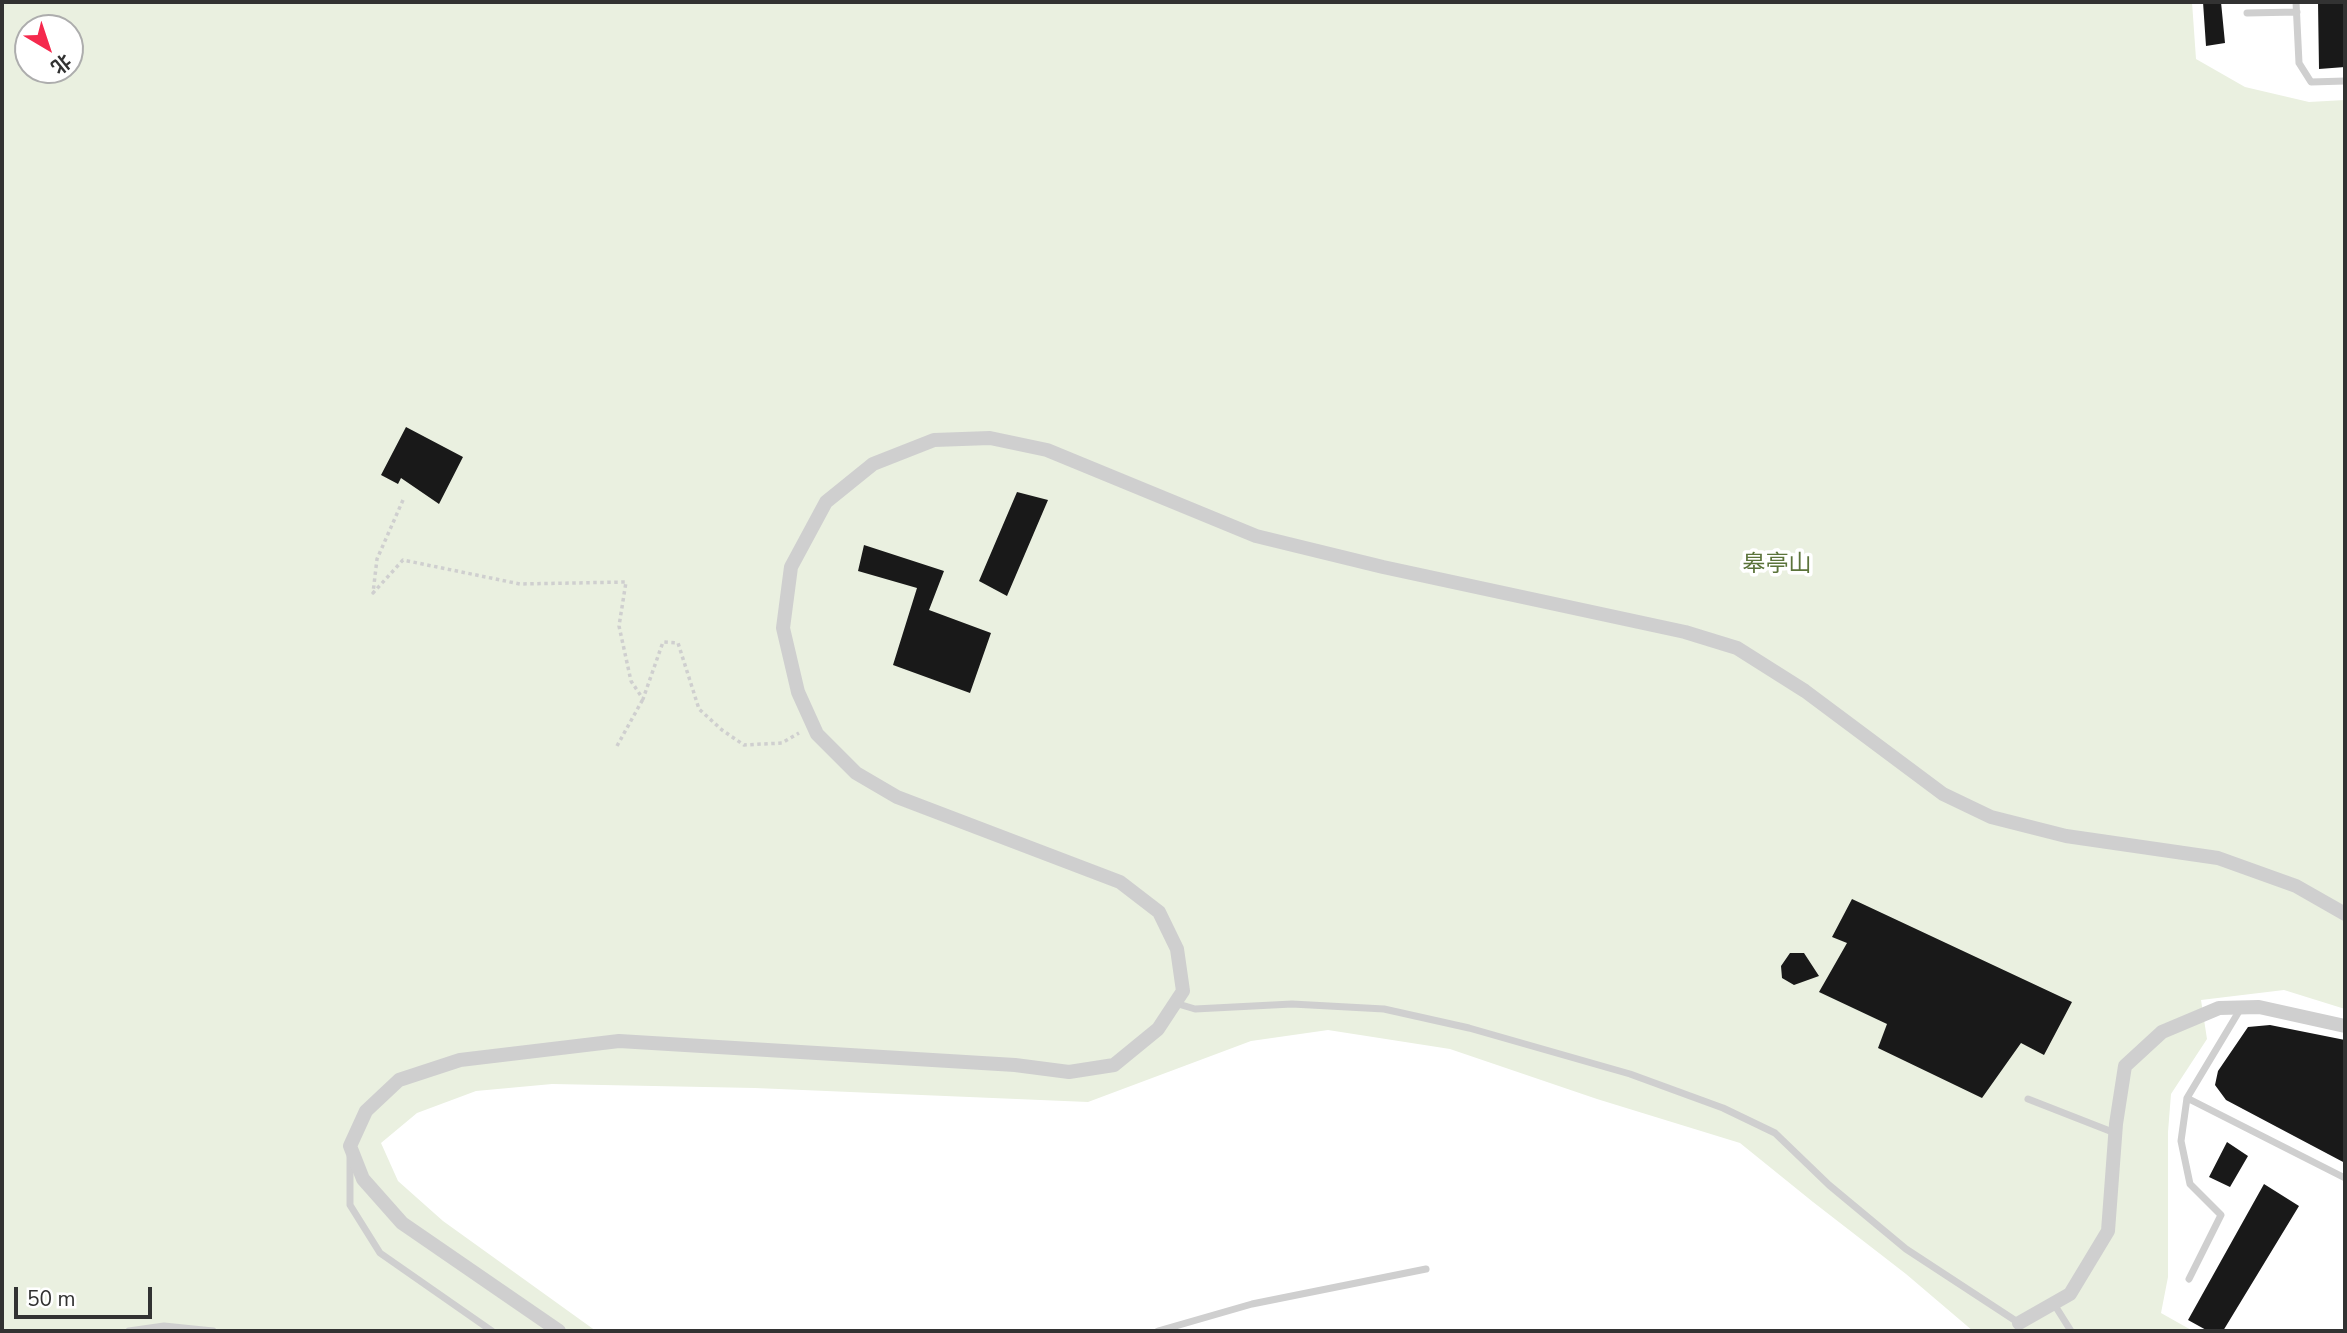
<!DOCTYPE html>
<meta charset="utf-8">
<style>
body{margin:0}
#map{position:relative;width:2347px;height:1333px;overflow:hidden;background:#fff;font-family:"Nunito Sans","Noto Sans SC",sans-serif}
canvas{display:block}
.frame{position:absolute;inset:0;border:4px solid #323232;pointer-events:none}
.north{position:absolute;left:14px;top:14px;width:70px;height:70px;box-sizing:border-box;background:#fff;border:2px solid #adadad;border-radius:50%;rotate:141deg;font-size:19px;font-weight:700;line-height:28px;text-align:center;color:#323232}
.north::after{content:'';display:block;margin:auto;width:24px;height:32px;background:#f5294d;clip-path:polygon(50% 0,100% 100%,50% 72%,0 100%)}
.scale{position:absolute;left:14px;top:1287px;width:138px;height:32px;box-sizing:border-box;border:4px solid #323232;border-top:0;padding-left:9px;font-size:21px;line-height:24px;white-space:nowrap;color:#323232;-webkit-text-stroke:5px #fff;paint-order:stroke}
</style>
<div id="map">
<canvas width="2347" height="1333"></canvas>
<div class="frame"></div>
<div class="north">北</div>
<div class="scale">50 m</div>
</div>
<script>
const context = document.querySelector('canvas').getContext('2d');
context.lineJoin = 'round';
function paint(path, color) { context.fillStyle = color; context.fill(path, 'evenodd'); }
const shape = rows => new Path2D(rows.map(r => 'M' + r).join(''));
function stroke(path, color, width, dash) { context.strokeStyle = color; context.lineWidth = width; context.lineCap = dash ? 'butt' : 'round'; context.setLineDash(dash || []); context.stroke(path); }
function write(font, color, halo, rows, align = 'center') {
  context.font = font + ' "Nunito Sans","Noto Sans SC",sans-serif'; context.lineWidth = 7; context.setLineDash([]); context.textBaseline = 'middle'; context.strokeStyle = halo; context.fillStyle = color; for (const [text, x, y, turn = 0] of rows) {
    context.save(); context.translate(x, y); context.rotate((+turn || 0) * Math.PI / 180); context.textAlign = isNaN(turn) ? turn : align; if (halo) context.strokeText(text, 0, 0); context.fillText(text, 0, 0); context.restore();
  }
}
paint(shape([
 [2,2,2192,2,2196,59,2245,87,2309,102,2345,100,2345,1009,2284,990,2201,1000,2207,1039,2171,1094,2168,1132,2168,1277,2161,1313,2193,1331,1973,1331,1906,1274,1813,1202,1740,1143,1597,1099,1450,1049,1328,1030,1251,1041,1088,1102,755,1088,552,1084,476,1091,417,1113,381,1143,398,1181,443,1221,596,1331,2,1331],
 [28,28,70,28,70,70,28,70]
]), '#eaf0e0');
paint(shape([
 [2203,2,2221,2,2225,43,2206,46],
 [2318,2,2345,2,2345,67,2319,69],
 [406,427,463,457,439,504,401,478,398,484,381,475],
 [1017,492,1048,500,1007,596,979,581],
 [864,545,944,571,929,610,991,633,970,693,893,665,917,588,858,571],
 [1852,899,2072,1002,2044,1055,2021,1043,1982,1098,1878,1048,1887,1024,1819,992,1847,943,1832,937],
 [1790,953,1804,953,1819,976,1794,985,1782,978,1781,966],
 [2270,1025,2345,1040,2345,1163,2226,1100,2215,1085,2218,1071,2248,1027],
 [2227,1142,2248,1156,2230,1187,2209,1177],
 [2264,1184,2299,1206,2223,1331,2208,1331,2188,1320]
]), '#191919');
stroke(shape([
 [403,500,377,559,373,593,403,560,520,584,626,582,619,626,631,681,643,699,663,642,678,643,699,709,722,730,744,745,782,743,799,733],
 [617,746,643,699]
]), '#cfcfcf', 3.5, [3.5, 3.5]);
stroke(shape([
 [2296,2,2299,63,2311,82,2345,81],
 [2247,13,2297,12],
 [1175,1003,1195,1009,1292,1004,1384,1009,1469,1028,1630,1074,1723,1108,1775,1133,1829,1185,1906,1249,2019,1323],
 [2187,1098,2345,1178],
 [2028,1099,2115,1133],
 [350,1157,350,1205,380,1253,492,1331],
 [2189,1279,2221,1215,2190,1184,2181,1141,2187,1098,2241,1008],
 [2054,1304,2071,1331],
 [129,1331,164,1326,213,1331],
 [1158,1331,1252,1304,1426,1269]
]), '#cfcfcf', 7);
stroke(shape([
 [2019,1323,2070,1294,2108,1231,2116,1124,2125,1066,2162,1032,2219,1008,2259,1007,2345,1026],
 [559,1331,402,1223,363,1179,350,1146,366,1111,399,1080,460,1060,619,1041,1015,1065,1069,1072,1114,1065,1158,1029,1183,991,1177,949,1159,912,1120,882,897,797,856,773,817,734,798,692,783,628,791,567,826,502,873,464,934,440,990,438,1047,450,1256,536,1383,567,1685,632,1737,648,1805,691,1943,794,1991,817,2066,836,2218,858,2296,886,2345,914]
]), '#cfcfcf', 14);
write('23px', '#5b733a', '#fff', [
 ["皋亭山",1777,565]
]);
</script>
